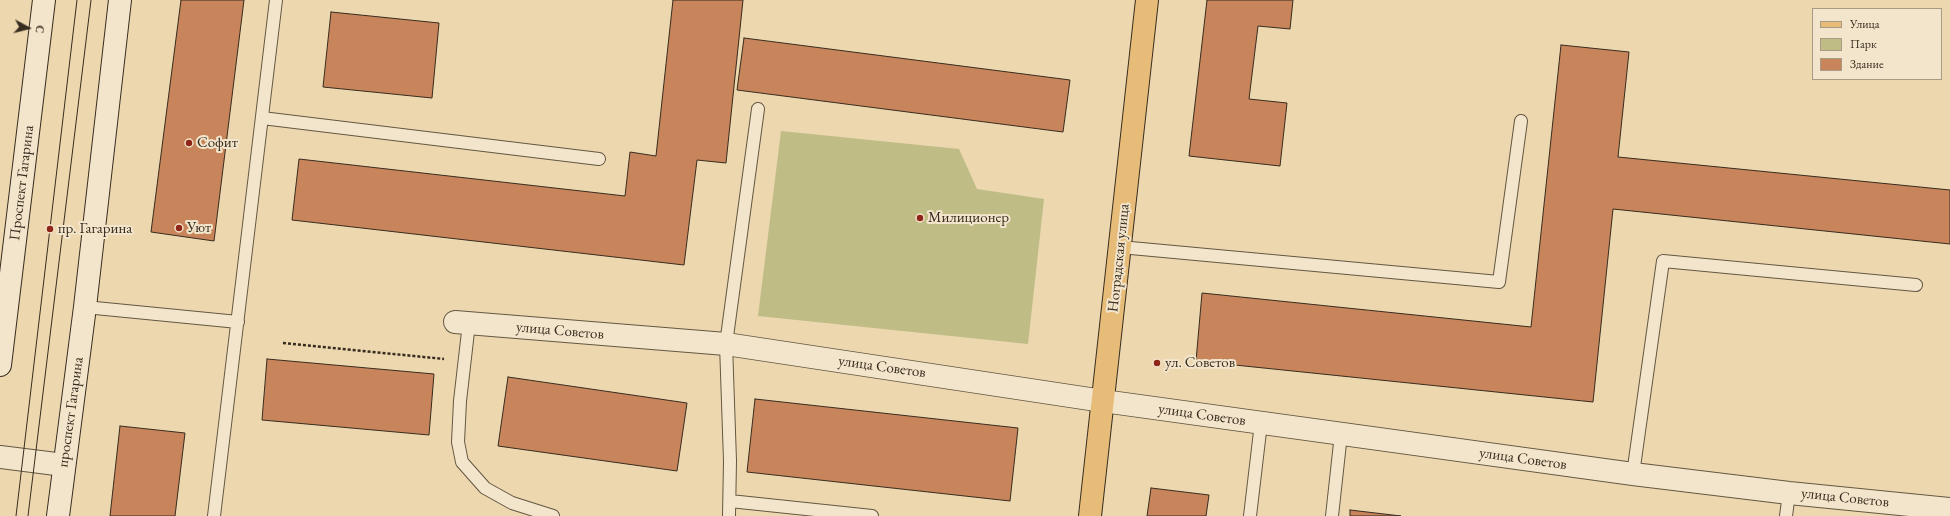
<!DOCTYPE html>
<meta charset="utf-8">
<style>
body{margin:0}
#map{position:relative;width:1950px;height:516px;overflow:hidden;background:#ecd7af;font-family:"EB Garamond",serif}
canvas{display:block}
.legend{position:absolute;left:1812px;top:8px;width:130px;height:72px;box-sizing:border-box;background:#f3e5cb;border:1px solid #a89b86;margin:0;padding:5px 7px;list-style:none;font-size:12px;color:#372c1f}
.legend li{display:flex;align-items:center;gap:8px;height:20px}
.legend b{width:20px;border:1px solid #a89b86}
.north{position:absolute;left:8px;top:8px;width:40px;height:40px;-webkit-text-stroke:3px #f3e5cb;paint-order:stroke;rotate:97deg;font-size:11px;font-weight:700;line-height:16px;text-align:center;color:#372c1f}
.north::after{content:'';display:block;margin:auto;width:14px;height:18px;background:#372c1f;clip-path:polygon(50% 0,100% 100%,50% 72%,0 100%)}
</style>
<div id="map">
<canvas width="1950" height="516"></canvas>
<ul class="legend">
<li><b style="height:5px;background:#e6bc78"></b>Улица</li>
<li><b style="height:11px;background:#bfbc86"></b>Парк</li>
<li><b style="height:11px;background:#c8845a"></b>Здание</li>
</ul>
<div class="north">С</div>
</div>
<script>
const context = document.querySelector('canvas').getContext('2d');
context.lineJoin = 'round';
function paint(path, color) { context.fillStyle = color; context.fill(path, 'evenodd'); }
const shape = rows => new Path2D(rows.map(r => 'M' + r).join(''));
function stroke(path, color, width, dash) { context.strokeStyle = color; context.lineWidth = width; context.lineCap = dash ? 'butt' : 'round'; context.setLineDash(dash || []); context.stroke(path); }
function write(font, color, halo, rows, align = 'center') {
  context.font = font + ' "EB Garamond",serif'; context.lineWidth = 4; context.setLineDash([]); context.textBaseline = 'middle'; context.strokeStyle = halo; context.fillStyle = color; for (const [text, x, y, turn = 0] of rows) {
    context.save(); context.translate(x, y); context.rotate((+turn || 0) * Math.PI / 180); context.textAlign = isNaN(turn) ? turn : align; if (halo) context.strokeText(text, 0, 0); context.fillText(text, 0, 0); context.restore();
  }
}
paint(shape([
 [781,131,959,149,977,189,1044,199,1028,344,758,316]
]), '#bfbc86');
const building = shape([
 [181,0,244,0,214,241,151,232,181,0],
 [673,0,743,0,726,163,697,160,684,265,292,220,299,159,625,196,630,152,656,156,673,0],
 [1207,0,1293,0,1290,29,1258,26,1249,99,1287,103,1280,166,1189,156,1207,0],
 [331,12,439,23,432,98,323,87,331,12],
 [744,38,1070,80,1063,132,737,90,744,38],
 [1561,45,1629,52,1618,157,1950,190,1950,244,1613,209,1593,402,1196,361,1202,293,1531,327,1561,45],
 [267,359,434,374,429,435,262,420,267,359],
 [508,377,687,403,677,471,498,446,508,377],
 [755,399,1018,428,1010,501,747,472,755,399],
 [120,426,185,433,175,516,110,516,120,426],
 [1151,488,1209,495,1206,516,1147,516,1151,488],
 [1350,510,1401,516,1350,516,1350,510]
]);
paint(building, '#c8845a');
stroke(building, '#372c1f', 1);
const lane = shape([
 [262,118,599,159],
 [1120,247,1499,282,1521,121],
 [85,307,238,322],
 [469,323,460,401,458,442,462,462,485,488,512,503,553,516],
 [1633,474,1663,261,1916,285],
 [730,501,872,516],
 [214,516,276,0],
 [729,516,730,461,726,344,758,109],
 [1250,516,1261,423],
 [1332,516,1341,434],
 [1786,516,1789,493]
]);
const street = shape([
 [455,322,726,344,1103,401,1633,474,1789,493,1950,509],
 [0,457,64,465]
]);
const secondary = shape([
 [0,365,44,0],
 [58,516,85,307,120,0]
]);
const primary = shape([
 [1090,516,1147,0]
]);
stroke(lane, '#645743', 14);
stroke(street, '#645743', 24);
stroke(secondary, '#372c1f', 24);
stroke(primary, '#372c1f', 24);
stroke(shape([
 [283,343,444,359]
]), '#372c1f', 2.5, [3, 2]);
stroke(lane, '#f3e5cb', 12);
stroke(street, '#f3e5cb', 22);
stroke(secondary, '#f3e5cb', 22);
stroke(primary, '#e6bc78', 22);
stroke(shape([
 [16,516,77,0],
 [28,516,91,0]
]), '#372c1f', 1);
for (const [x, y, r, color] of [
 [189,143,4,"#8f2418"],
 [920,218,4,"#8f2418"],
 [179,228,4,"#8f2418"],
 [50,229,4,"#8f2418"],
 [1157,363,4,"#8f2418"]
]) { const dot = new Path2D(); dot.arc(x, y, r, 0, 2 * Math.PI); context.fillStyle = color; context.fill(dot); stroke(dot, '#f3e5cb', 1.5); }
write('15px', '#372c1f', '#f3e5cb', [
 ["Софит",197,143],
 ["Милиционер",928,218],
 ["Уют",187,228],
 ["пр. Гагарина",58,229],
 ["ул. Советов",1165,363]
], 'left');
write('15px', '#372c1f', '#f3e5cb', [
 ["Проспект Гагарина",22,183,-83],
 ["Ноградская улица",1119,258,-84],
 ["улица Советов",560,331,5],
 ["улица Советов",882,367,8],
 ["проспект Гагарина",71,412,-82],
 ["улица Советов",1202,415,8],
 ["улица Советов",1523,459,8],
 ["улица Советов",1845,498,6]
]);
</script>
